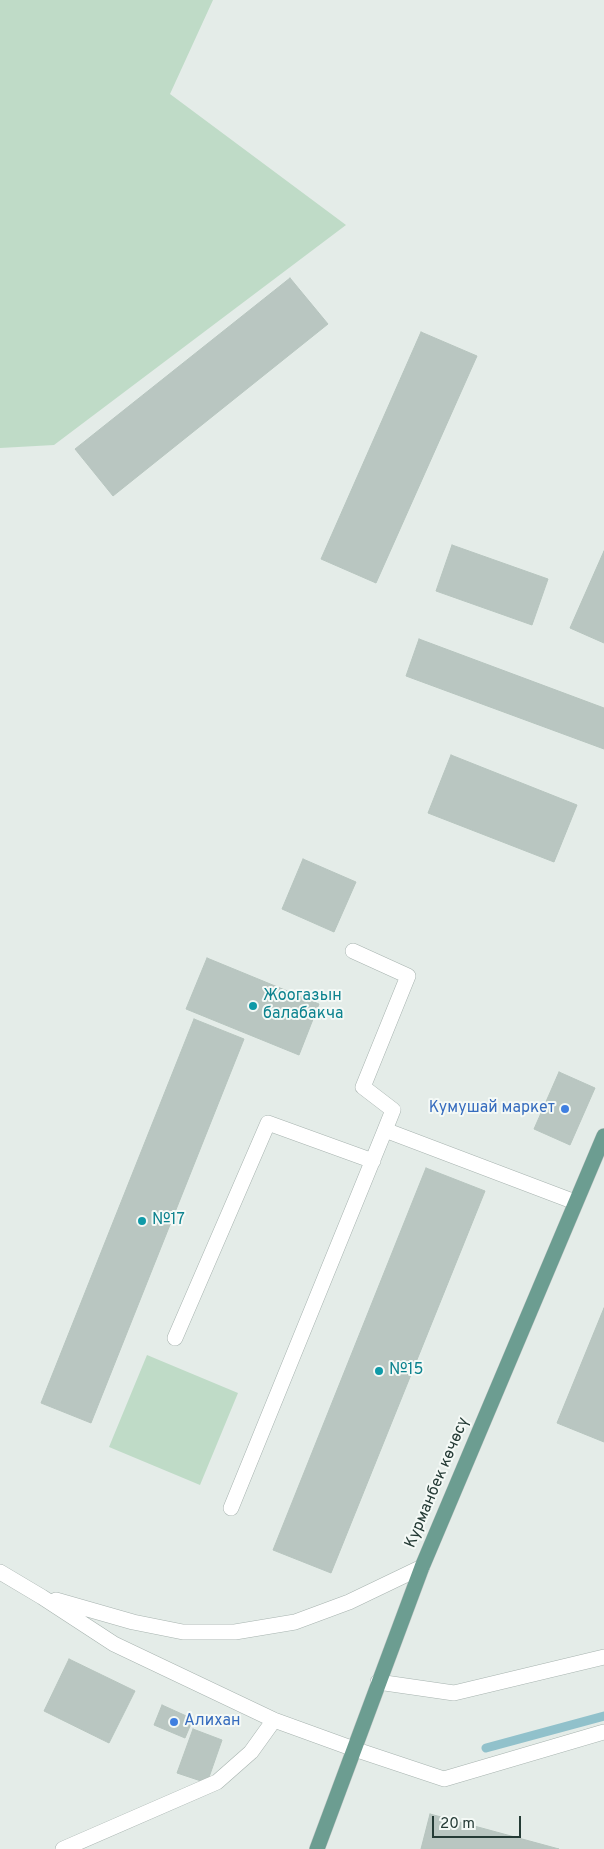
<!DOCTYPE html>
<meta charset="utf-8">
<style>
body{margin:0}
#map{position:relative;width:604px;height:1849px;overflow:hidden;background:#e4ece8;font-family:Overpass,sans-serif}
canvas{display:block}
.scale{position:absolute;left:432px;top:1816px;width:89px;height:22px;box-sizing:border-box;border:2px solid #253b36;border-top:0;padding-left:6px;font-size:15px;line-height:18px;white-space:nowrap;color:#253b36;-webkit-text-stroke:4px #f4f9f6;paint-order:stroke}
</style>
<div id="map">
<canvas width="604" height="1849"></canvas>
<div class="scale">20 m</div>
</div>
<script>
const context = document.querySelector('canvas').getContext('2d');
context.lineJoin = 'round';
function paint(path, color) { context.fillStyle = color; context.fill(path, 'evenodd'); }
const shape = rows => new Path2D(rows.map(r => 'M' + r).join(''));
function stroke(path, color, width, dash) { context.strokeStyle = color; context.lineWidth = width; context.lineCap = dash ? 'butt' : 'round'; context.setLineDash(dash || []); context.stroke(path); }
function write(font, color, halo, rows, align = 'center') {
  context.font = font + ' Overpass,sans-serif'; context.lineWidth = 4; context.setLineDash([]); context.textBaseline = 'middle'; context.strokeStyle = halo; context.fillStyle = color; for (const [text, x, y, turn = 0] of rows) {
    context.save(); context.translate(x, y); context.rotate((+turn || 0) * Math.PI / 180); context.textAlign = isNaN(turn) ? turn : align; if (halo) context.strokeText(text, 0, 0); context.fillText(text, 0, 0); context.restore();
  }
}
paint(shape([
 [0,0,213,0,170,94,346,225,54,445,0,448],
 [147,1355,238,1393,200,1485,109,1447]
]), '#bfdbc7');
stroke(shape([
 [486,1748,604,1716]
]), '#91c1cb', 9);
const building = shape([
 [290,278,328,324,113,496,75,449,290,278],
 [421,332,477,356,376,583,321,559,421,332],
 [452,545,548,579,532,625,436,591,452,545],
 [604,551,604,643,570,628,604,551],
 [419,639,604,708,604,749,406,676,419,639],
 [451,755,577,805,554,862,428,813,451,755],
 [303,859,356,882,334,932,282,909,303,859],
 [207,958,319,1004,299,1055,186,1009,207,958],
 [194,1019,244,1039,91,1423,41,1403,194,1019],
 [559,1072,595,1088,570,1145,534,1129,559,1072],
 [426,1168,485,1191,331,1573,273,1550,426,1168],
 [604,1308,604,1442,557,1423,604,1308],
 [69,1659,135,1691,109,1743,44,1711,69,1659],
 [162,1705,193,1719,185,1738,154,1725,162,1705],
 [193,1729,222,1740,207,1783,177,1773,193,1729],
 [430,1814,559,1849,421,1849,430,1814]
]);
paint(building, '#b9c6c1');
stroke(building, '#b7c5bf', 1);
const minor = shape([
 [353,951,408,976,363,1087,393,1110,385,1130],
 [175,1338,268,1123,373,1161],
 [231,1508,385,1130,575,1202],
 [0,1572,42,1597,114,1644,274,1720,354,1749,444,1779,604,1732],
 [56,1600,133,1622,183,1632,235,1632,295,1622,349,1602,422,1567],
 [378,1682,454,1693,604,1657],
 [63,1849,217,1782,251,1752,274,1720]
]);
const major = shape([
 [317,1849,422,1567,604,1136]
]);
stroke(minor, '#a7b3af', 16);
stroke(major, '#c2c8c7', 16);
stroke(minor, '#fff', 15);
stroke(major, '#6c9d91', 15);
for (const [x, y, r, color] of [
 [253,1006,5,"#0f9aa8"],
 [565,1109,5,"#3f7fe0"],
 [142,1221,5,"#0f9aa8"],
 [379,1371,5,"#0f9aa8"],
 [174,1722,5,"#3f7fe0"]
]) { const dot = new Path2D(); dot.arc(x, y, r, 0, 2 * Math.PI); context.fillStyle = color; context.fill(dot); stroke(dot, '#f4f9f6', 2); }
write('16px', '#0d838f', '#f4f9f6', [
 ["Жоогазын",263,997],
 ["балабакча",263,1015],
 ["№17",152,1221],
 ["№15",389,1371]
], 'left');
write('16px', '#366cbe', '#f4f9f6', [
 ["Кумушай маркет",555,1109],
 ["Алихан",184,1722,"left"]
], 'right');
write('16px', '#253b36', '#f4f9f6', [
 ["Курманбек көчөсү",438,1483,-67]
]);
</script>
